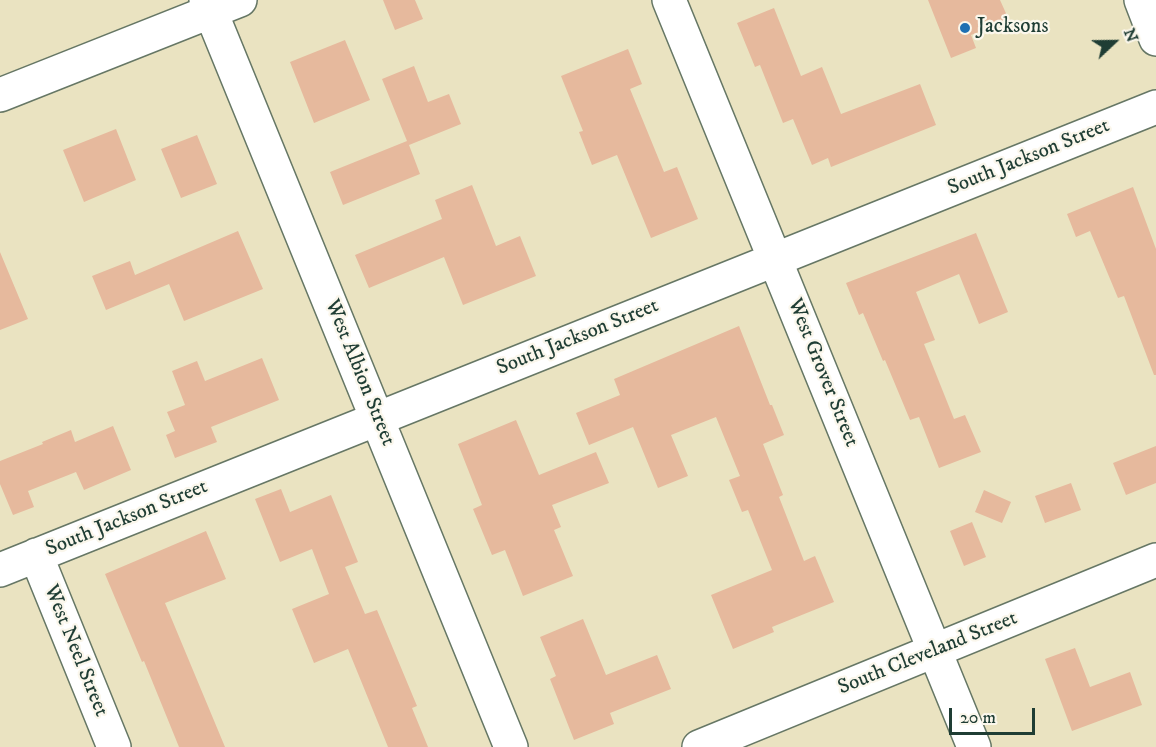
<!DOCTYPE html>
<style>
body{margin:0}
#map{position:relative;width:1156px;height:747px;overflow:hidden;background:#eae3c1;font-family:"IM FELL DW Pica",serif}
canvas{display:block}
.north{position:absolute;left:1084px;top:12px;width:60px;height:60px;-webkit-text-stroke:4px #fbf7ec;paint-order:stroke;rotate:68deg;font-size:16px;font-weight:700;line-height:24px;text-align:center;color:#1f3d34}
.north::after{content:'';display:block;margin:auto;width:21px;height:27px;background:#1f3d34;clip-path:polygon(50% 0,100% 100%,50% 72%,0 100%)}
.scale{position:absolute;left:949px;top:708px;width:86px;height:27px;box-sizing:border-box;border:3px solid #1f3d34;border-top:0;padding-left:8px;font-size:18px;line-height:21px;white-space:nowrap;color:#1f3d34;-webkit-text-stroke:4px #fbf7ec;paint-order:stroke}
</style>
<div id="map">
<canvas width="1156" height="747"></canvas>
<div class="north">N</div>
<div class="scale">20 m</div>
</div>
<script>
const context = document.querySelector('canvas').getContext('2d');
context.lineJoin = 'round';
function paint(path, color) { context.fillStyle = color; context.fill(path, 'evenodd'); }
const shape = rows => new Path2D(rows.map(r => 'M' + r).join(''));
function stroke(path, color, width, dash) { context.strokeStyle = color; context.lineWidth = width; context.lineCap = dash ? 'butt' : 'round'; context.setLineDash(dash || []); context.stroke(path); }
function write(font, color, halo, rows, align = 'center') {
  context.font = font + ' "IM FELL DW Pica",serif'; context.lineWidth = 4.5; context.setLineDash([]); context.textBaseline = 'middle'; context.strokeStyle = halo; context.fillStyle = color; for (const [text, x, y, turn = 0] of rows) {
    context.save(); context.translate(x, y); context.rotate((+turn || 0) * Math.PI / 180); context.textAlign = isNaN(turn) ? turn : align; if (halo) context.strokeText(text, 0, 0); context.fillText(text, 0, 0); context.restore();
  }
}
paint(shape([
 [383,0,415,0,423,19,395,30],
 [928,0,1000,0,1009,20,971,35,976,48,951,58],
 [774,8,801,76,822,67,841,114,920,84,936,125,831,167,828,158,812,165,793,119,783,123,760,65,755,67,737,23],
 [345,40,370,100,314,123,290,62],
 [628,49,642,84,630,89,664,172,677,167,698,219,651,238,617,155,592,165,579,132,583,131,561,76],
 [414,66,428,102,449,94,461,124,409,145,420,174,343,205,330,172,407,141,382,79],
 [116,129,136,180,84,202,63,150],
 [197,135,217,184,181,198,161,149],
 [472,185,496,246,520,236,536,276,463,305,444,257,369,288,355,255,442,219,435,200],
 [1133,187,1156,249,1156,375,1154,375,1124,296,1118,298,1090,231,1076,237,1067,214],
 [238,231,263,289,184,321,169,284,106,310,92,276,130,261,135,275],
 [976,233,1008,312,979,324,959,274,916,292,935,340,924,344,954,419,965,415,981,452,939,468,919,417,910,420,885,360,883,361,863,313,859,315,846,283],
 [0,252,28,319,0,330],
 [739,326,770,405,772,405,784,435,763,444,783,495,779,497,804,561,815,556,834,602,772,627,774,632,733,649,711,595,772,570,748,510,742,512,729,480,740,476,716,417,671,435,688,476,658,488,633,427,589,445,576,413,620,395,614,379],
 [262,358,279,400,211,427,217,442,175,458,166,435,175,431,167,412,185,405,172,371,197,361,205,381],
 [516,420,539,475,596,452,609,483,552,505,561,527,554,530,573,576,523,596,505,550,492,555,473,509,482,505,458,444],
 [113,426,131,470,84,490,76,472,28,491,34,507,13,515,0,484,0,461,43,444,42,442,71,430,75,442],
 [1156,446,1156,483,1126,495,1113,463],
 [1071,483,1081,510,1045,523,1035,496],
 [281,489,290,512,331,495,358,562,345,567,365,614,377,610,417,706,412,708,428,747,388,747,348,649,314,663,292,609,329,594,312,549,280,562,255,499],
 [984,490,1011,502,1002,523,975,512],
 [972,522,986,557,964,566,950,531],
 [206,531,226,579,165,603,225,747,179,747,144,661,142,662,105,574],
 [583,619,606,675,657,655,671,689,610,713,614,724,574,740,550,679,556,676,540,637],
 [1075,648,1090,687,1130,672,1142,705,1072,731,1045,659]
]), '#e6b99d');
const minor = shape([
 [206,0,511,747],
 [669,0,974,747],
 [1141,0,1156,39],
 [0,95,240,0],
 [36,555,114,747],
 [0,570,1156,107],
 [699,747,1156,560]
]);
stroke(minor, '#667765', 36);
stroke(minor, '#fff', 33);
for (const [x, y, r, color] of [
 [965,28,6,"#1f6fb2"]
]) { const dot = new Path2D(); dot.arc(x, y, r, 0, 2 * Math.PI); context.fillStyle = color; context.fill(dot); stroke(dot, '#fbf7ec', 2); }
write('21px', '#1f3d34', '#fbf7ec', [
 ["Jacksons",977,28]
], 'left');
write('21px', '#1f3d34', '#fbf7ec', [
 ["South Jackson Street",1029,158,-22],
 ["South Jackson Street",578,338,-22],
 ["West Albion Street",359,373,68],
 ["West Grover Street",822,373,68],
 ["South Jackson Street",127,519,-22],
 ["West Neel Street",75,651,68],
 ["South Cleveland Street",928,654,-22]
]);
</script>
